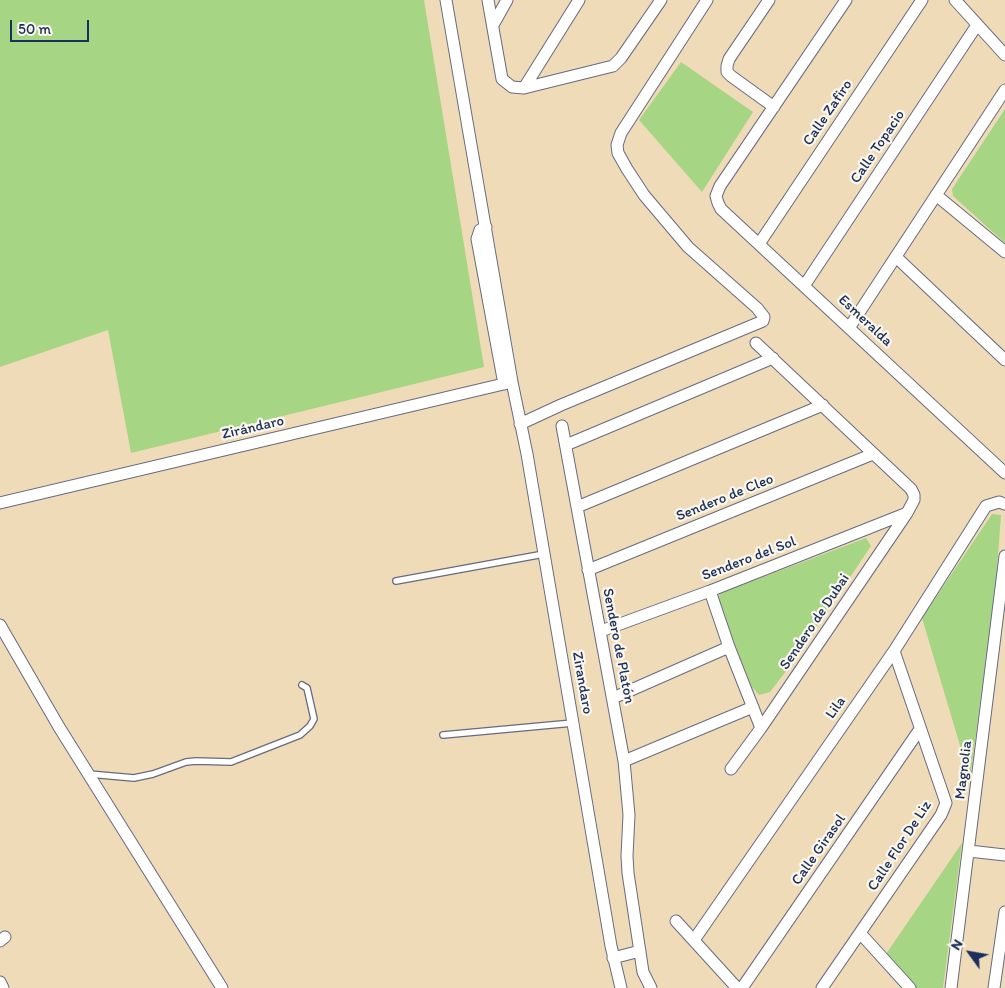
<!DOCTYPE html>
<meta charset="utf-8">
<style>
body{margin:0}
#map{position:relative;width:1005px;height:988px;overflow:hidden;background:#f0dbb9;font-family:Itim,sans-serif}
canvas{display:block}
.north{position:absolute;left:945px;top:928px;width:50px;height:50px;-webkit-text-stroke:4px #fbf7ec;paint-order:stroke;rotate:302deg;font-size:14px;font-weight:700;line-height:20px;text-align:center;color:#1b2f5e}
.north::after{content:'';display:block;margin:auto;width:18px;height:22px;background:#1b2f5e;clip-path:polygon(50% 0,100% 100%,50% 72%,0 100%)}
.scale{position:absolute;left:10px;top:20px;width:79px;height:22px;box-sizing:border-box;border:2px solid #1b2f5e;border-top:0;padding-left:6px;font-size:15px;line-height:18px;white-space:nowrap;color:#1b2f5e;-webkit-text-stroke:4px #fbf7ec;paint-order:stroke}
</style>
<div id="map">
<canvas width="1005" height="988"></canvas>
<div class="north">N</div>
<div class="scale">50 m</div>
</div>
<script>
const context = document.querySelector('canvas').getContext('2d');
context.lineJoin = 'round';
function paint(path, color) { context.fillStyle = color; context.fill(path, 'evenodd'); }
const shape = rows => new Path2D(rows.map(r => 'M' + r).join(''));
function stroke(path, color, width, dash) { context.strokeStyle = color; context.lineWidth = width; context.lineCap = dash ? 'butt' : 'round'; context.setLineDash(dash || []); context.stroke(path); }
function write(font, color, halo, rows, align = 'center') {
  context.font = font + ' Itim,sans-serif'; context.lineWidth = 4.5; context.setLineDash([]); context.textBaseline = 'middle'; context.strokeStyle = halo; context.fillStyle = color; for (const [text, x, y, turn = 0] of rows) {
    context.save(); context.translate(x, y); context.rotate((+turn || 0) * Math.PI / 180); context.textAlign = isNaN(turn) ? turn : align; if (halo) context.strokeText(text, 0, 0); context.fillText(text, 0, 0); context.restore();
  }
}
paint(shape([
 [0,0,424,0,484,367,131,453,108,330,0,367],
 [681,62,753,112,702,192,639,120],
 [1005,109,1005,243,953,196,952,189],
 [992,514,1001,515,996,582,970,779,922,618],
 [866,538,871,546,793,662,770,692,759,695,752,687,717,599,721,593],
 [962,843,943,988,915,988,886,954]
]), '#a6d583');
const lane = shape([
 [396,581,544,554],
 [443,735,573,723],
 [89,774,134,778,153,774,186,762,196,761,231,762,300,735,310,726,314,719,307,688,302,685]
]);
const street = shape([
 [446,0,512,382,527,454,611,946,621,988],
 [488,0,502,79,512,87,524,88,613,66,621,58,661,0],
 [769,0,729,59,727,66,727,72,731,76,774,107],
 [846,0,720,186,716,196,718,203,721,209,1005,473],
 [955,0,1005,55],
 [493,25,507,0],
 [524,88,579,0],
 [936,195,1005,252],
 [486,227,480,230,477,239,504,384],
 [759,244,922,0],
 [896,257,1005,360],
 [804,286,977,25],
 [849,328,1005,90],
 [520,424,561,405,763,321,764,317,757,308,688,247,644,195,627,169,618,153,617,145,621,133,707,0],
 [562,426,624,761,629,815,627,856,628,873,643,972,651,988],
 [566,445,773,358],
 [0,503,512,382],
 [577,507,823,405],
 [588,570,873,454],
 [710,591,729,647,761,728],
 [0,625,59,727,222,988],
 [601,631,710,591,907,513],
 [613,698,729,647],
 [624,761,753,707],
 [731,769,761,728,907,513,914,500,914,495,911,489,756,343],
 [969,851,1005,855],
 [676,921,737,988],
 [860,933,910,988],
 [694,940,894,651,986,506,999,502,1005,504],
 [0,941,5,937],
 [613,958,640,951],
 [0,982,3,988],
 [742,988,920,729],
 [822,988,941,815,946,803,894,651],
 [951,988,1005,556],
 [994,988,1005,912]
]);
stroke(lane, '#666b7e', 8);
stroke(street, '#666b7e', 13);
stroke(lane, '#fff', 5.5);
stroke(street, '#fff', 11);
write('15px', '#1b2f5e', '#fbf7ec', [
 ["Calle Zafiro",828,113,-56],
 ["Calle Topacio",878,147,-56],
 ["Esmeralda",865,321,43],
 ["Zirándaro",253,428,-13],
 ["Sendero de Cleo",725,498,-22],
 ["Sendero del Sol",749,559,-21],
 ["Sendero de Dubai",815,622,-56],
 ["Sendero de Platón",618,646,79],
 ["Zirandaro",582,683,80],
 ["Lila",836,708,-55],
 ["Magnolia",964,770,-83],
 ["Calle Flor De Liz",900,846,-57],
 ["Calle Girasol",819,850,-55]
]);
</script>
